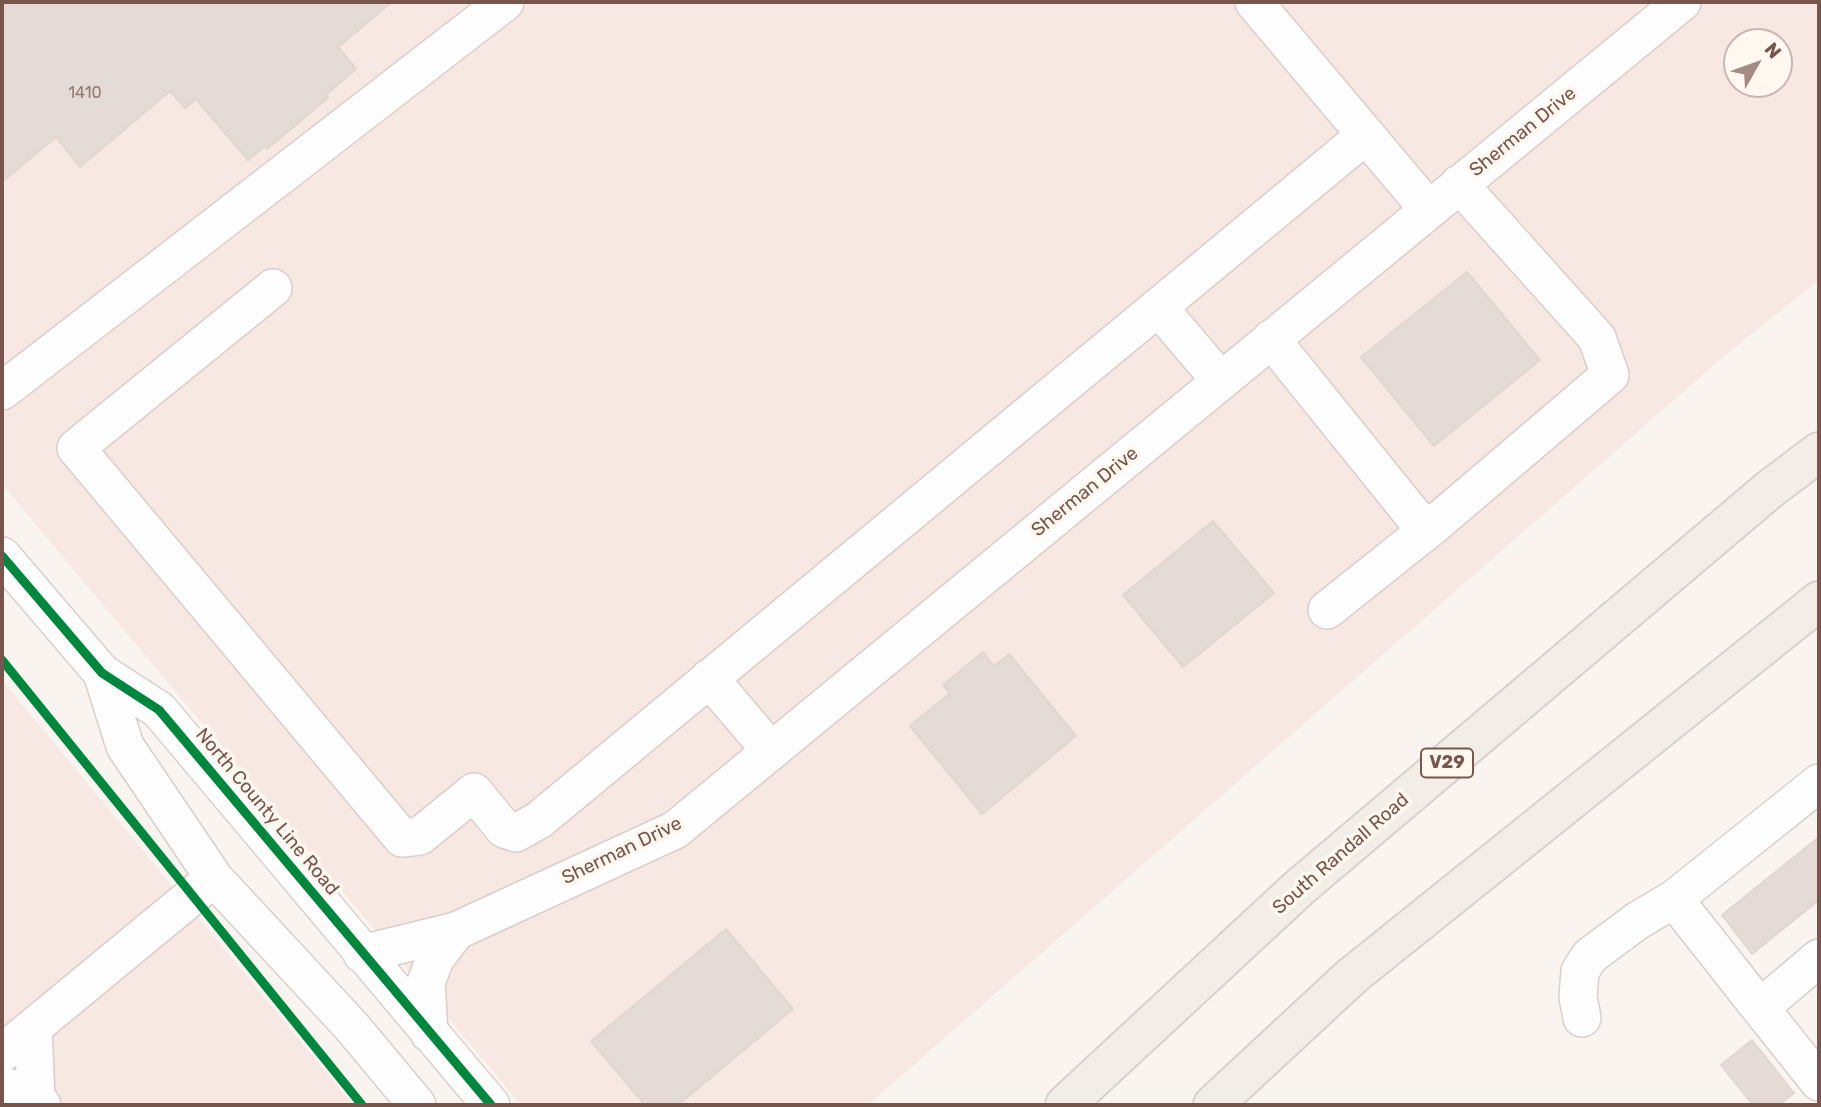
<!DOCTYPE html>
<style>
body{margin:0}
#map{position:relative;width:1821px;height:1107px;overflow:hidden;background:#f9f4ef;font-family:Rubik,sans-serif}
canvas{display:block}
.frame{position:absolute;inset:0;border:4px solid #78564d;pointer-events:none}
.north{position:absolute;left:1723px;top:28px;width:70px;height:70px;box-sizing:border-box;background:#fff8f1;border:2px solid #c9b7af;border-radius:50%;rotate:50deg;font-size:19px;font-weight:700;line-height:28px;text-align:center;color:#78564d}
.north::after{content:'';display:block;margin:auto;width:24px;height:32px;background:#a58d86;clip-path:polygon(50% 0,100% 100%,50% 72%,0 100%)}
</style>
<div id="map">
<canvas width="1821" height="1107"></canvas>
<div class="frame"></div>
<div class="north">N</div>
</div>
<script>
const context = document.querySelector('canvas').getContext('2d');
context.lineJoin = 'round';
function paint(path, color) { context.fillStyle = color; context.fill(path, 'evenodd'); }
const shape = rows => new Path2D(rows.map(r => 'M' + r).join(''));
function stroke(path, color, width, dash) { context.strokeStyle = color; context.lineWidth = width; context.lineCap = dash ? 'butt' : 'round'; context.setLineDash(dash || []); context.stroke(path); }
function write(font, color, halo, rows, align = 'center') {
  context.font = font + ' Rubik,sans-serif'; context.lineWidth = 7; context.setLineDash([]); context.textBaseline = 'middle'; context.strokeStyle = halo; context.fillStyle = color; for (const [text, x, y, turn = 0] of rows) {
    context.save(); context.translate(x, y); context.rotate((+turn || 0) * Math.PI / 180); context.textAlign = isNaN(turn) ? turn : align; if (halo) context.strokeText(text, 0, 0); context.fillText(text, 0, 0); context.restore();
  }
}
paint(shape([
 [2,2,1819,2,1819,280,1722,358,868,1105,521,1105,2,484],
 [1737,42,1779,42,1779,84,1737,84],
 [2,680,353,1105,2,1105]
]), '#f8e8e3');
const building = shape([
 [2,2,392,2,338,47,356,69,326,95,328,98,267,149,265,146,248,160,196,99,185,108,170,91,80,167,56,137,2,182,2,2],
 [1467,272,1540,360,1434,446,1361,357,1467,272],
 [1213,521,1274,593,1183,667,1123,595,1213,521],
 [983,652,994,666,1009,654,1076,736,982,814,910,726,950,693,943,685,983,652],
 [1819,837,1819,900,1752,954,1722,915,1819,837],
 [726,929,793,1009,678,1105,645,1105,591,1041,726,929],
 [1752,1040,1794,1093,1779,1105,1753,1105,1721,1065,1752,1040]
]);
paint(building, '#e5dbd6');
stroke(building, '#e2d6d1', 2);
const minor = shape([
 [1254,2,1429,210],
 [273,288,76,448,402,838,420,836,474,792,504,829,516,833,539,820,1366,135],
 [1158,307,1221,381],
 [1271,339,1417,520,1435,524,1610,375,1597,338,1459,184],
 [2,391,505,2],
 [2,556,102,673,159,710,491,1105],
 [1327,610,1435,524],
 [102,673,125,746,214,878,352,1027,417,1105],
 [709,678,771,751],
 [362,954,456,931,675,830,1682,2],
 [1819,958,1760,1008,1819,1082],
 [1760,1008,1674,899,1819,783],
 [1582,1018,1578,997,1580,971,1590,956,1637,921,1674,899],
 [33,1028,36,1097],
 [429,1033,426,982,435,959,456,931],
 [2,1053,214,878],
 [2,1086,19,1090,36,1097,42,1105]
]);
const major = shape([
 [1065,1105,1300,887,1770,489,1819,452],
 [1213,1105,1352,976,1819,601]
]);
stroke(minor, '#d8cfcb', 40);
stroke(major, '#dacfcc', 42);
stroke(minor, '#fefdfd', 37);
stroke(major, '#f3ede7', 38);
stroke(shape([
 [2,556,102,673,159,710,491,1105],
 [2,660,362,1105]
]), '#00873e', 9);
write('16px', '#957a72', null, [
 ["1410",85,93]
]);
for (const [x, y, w] of [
 [1447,763,52]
]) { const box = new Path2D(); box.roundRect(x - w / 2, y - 14.5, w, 29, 5); context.fillStyle = '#fff8f1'; context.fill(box); stroke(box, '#78564d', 2); }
write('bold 18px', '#78564d', null, [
 ["V29",1447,763]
]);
write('19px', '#78564d', '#fff8f1', [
 ["Sherman Drive",1523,132,-39],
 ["Sherman Drive",1085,492,-39],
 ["North County Line Road",267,812,50],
 ["Sherman Drive",622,851,-26],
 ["South Randall Road",1341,854,-41]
]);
</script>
